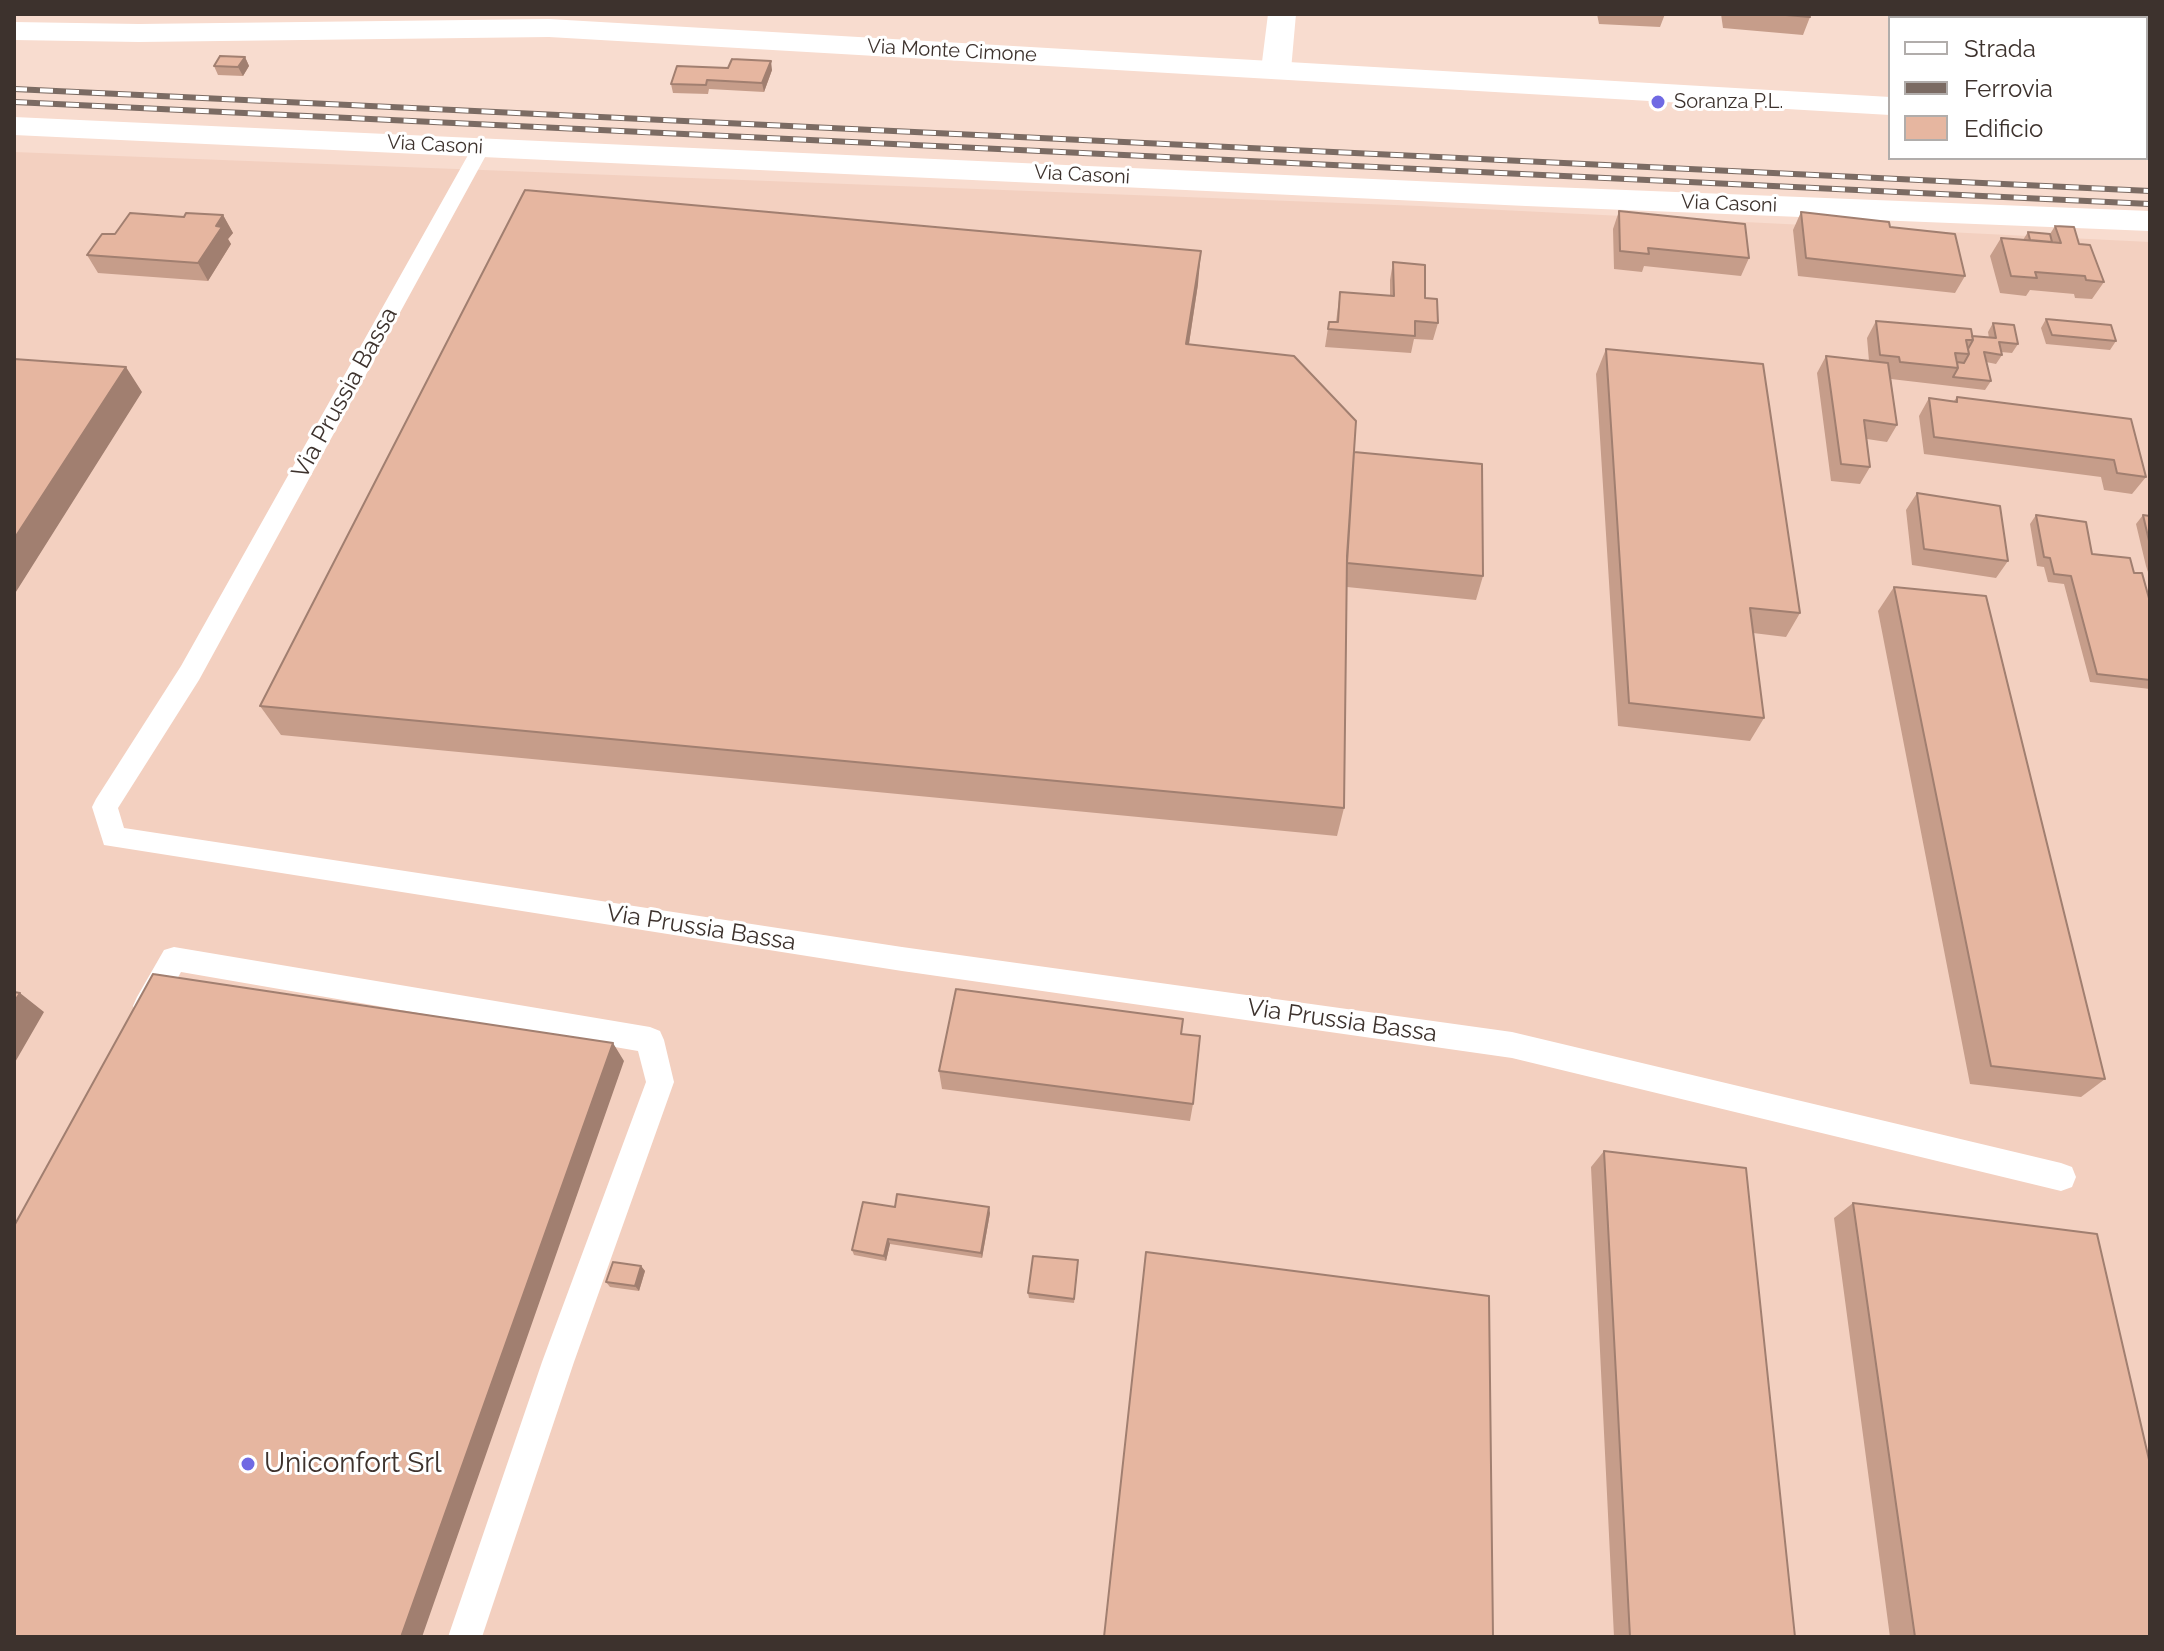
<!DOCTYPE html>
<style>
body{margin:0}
#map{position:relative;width:2164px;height:1651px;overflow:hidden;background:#f8dccf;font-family:Raleway,sans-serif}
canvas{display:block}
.frame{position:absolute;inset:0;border:16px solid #3d322d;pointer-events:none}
.legend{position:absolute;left:1888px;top:16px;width:260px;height:144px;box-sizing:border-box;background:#fff;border:2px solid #b1adab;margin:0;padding:10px 14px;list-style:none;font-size:24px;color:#3d322d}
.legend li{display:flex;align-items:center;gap:16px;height:40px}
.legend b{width:40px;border:2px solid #b1adab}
</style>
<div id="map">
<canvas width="2164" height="1651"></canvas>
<div class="frame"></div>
<ul class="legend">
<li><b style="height:10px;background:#fff"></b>Strada</li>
<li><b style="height:10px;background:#7b6b63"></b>Ferrovia</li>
<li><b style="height:22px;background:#e6b6a0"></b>Edificio</li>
</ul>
</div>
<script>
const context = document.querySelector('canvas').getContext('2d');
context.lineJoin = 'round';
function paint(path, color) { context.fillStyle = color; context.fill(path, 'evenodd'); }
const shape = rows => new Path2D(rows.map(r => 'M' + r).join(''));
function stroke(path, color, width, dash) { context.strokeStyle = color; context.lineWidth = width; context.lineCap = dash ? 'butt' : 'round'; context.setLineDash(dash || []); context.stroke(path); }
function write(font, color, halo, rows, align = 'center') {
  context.font = font + ' Raleway,sans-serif'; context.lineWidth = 6; context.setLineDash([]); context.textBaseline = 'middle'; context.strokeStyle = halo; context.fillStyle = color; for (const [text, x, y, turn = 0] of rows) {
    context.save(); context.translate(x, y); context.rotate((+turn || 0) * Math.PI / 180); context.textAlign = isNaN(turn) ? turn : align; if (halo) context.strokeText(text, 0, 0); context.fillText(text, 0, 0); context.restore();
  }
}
paint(shape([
 [14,152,1420,206,2150,242,2150,1637,14,1637]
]), '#f3d0c0');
paint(shape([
 [481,142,490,148,199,680,118,808,124,828,902,947,1512,1032,2061,1163,2072,1167,2076,1177,2072,1187,2061,1191,1512,1058,902,971,104,845,92,807,96,799,181,666,472,148,481,142],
 [174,947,650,1027,660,1031,664,1040,674,1082,574,1362,482,1637,448,1637,542,1362,646,1082,638,1051,181,972,157,1015,147,1019,137,1015,133,1006,137,997,164,950,174,947]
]), '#fff');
paint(shape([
 [1268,14,1296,14,1291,70,1287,76,1276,79,1265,76,1261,70,1268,14]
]), '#fff');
paint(shape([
 [14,117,1526,186,2150,211,2150,231,1526,206,14,135,14,117]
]), '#fff');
paint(shape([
 [549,19,1890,97,1890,115,549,37,139,42,14,40,14,22,139,24,549,19],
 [2146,112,2150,113,2150,131,2146,130,2146,112]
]), '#fff');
const rail = shape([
 [14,89,2150,191],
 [14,102,2150,204]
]);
stroke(rail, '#7b6b63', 6);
stroke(rail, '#fff', 4, [13]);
paint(shape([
 [1597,14,1665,14,1660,27,1599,24],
 [1721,14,1809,14,1810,17,1803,35,1723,28],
 [245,57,249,66,243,76,218,75,214,66],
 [772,70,764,92,709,89,708,94,673,93,671,84],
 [1619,211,1749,258,1741,276,1644,266,1642,272,1614,269,1613,229],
 [1801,212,1890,227,1965,276,1955,293,1798,276,1793,230],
 [223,215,233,233,228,239,231,244,208,281,98,273,87,255,115,234,184,217],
 [2055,226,2079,244,2104,282,2092,299,2075,298,2074,294,2030,290,2026,296,2000,293,1990,256,2001,238,2023,240,2028,232,2050,234],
 [1393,262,1425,298,1438,323,1433,340,1414,339,1411,353,1325,347,1329,322,1336,322,1340,292,1390,296,1390,280],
 [1198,284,1189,344,1354,452,1483,576,1476,600,1347,587,1344,808,1337,836,281,735,260,706],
 [2046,319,2116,341,2110,350,2046,344,2041,328],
 [1876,321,1989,338,1988,332,1993,323,2018,344,2012,353,2001,352,2002,355,1996,364,1986,362,1991,381,1985,390,1891,379,1897,425,1887,442,1867,439,1870,467,1860,484,1831,481,1817,373,1826,356,1869,361,1867,338],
 [1606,349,1800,613,1786,637,1753,633,1764,718,1750,741,1618,726,1596,374],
 [1957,397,2131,419,2146,477,2132,494,2104,490,2101,477,1924,454,1919,416,1929,398,1954,401],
 [1917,493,2008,561,1996,578,1912,565,1906,510],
 [2036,515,2092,554,2134,573,2150,602,2150,689,2090,682,2064,584,2048,582,2044,567,2037,566,2030,524],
 [2143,515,2150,516,2150,578,2146,566,2136,524],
 [1894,587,2105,1079,2081,1097,1970,1084,1878,611],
 [1182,1034,1193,1104,1190,1121,942,1089,939,1071],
 [1604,1151,1795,1637,1614,1637,1591,1167],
 [1853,1203,2150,1637,1890,1637,1834,1218],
 [895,1207,990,1213,982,1258,890,1244,886,1261,854,1255,852,1250],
 [1078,1265,1074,1303,1029,1298,1028,1293],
 [641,1266,645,1271,639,1291,610,1287,606,1282]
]), '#c69d8a');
paint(shape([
 [245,57,249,66,243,76,238,67],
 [771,61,772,70,764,92,762,83],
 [223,215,233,233,228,239,231,244,208,281,198,263,216,226],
 [1201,251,1198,284,1184,376,1186,344],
 [126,367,142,392,14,595,14,539],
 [20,993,44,1012,14,1064,14,1002],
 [613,1043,624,1061,422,1637,401,1637],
 [989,1207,990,1213,982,1258,981,1253],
 [888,1239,890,1244,886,1261,884,1256],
 [641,1266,645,1271,639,1291,635,1286]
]), '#a17f70');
const building = shape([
 [1774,14,1809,14,1810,17,1774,14],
 [220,56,245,57,238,67,214,66,220,56],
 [732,59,771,61,762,83,707,80,706,85,671,84,677,66,728,68,732,59],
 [525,190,1201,251,1186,344,1294,356,1356,421,1347,556,1344,808,260,706,525,190],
 [1619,211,1745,224,1749,258,1648,248,1649,254,1620,251,1619,211],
 [1801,212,1889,222,1890,227,1955,234,1965,276,1806,258,1801,212],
 [130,213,184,217,186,213,223,215,216,226,222,227,198,263,87,255,102,234,115,234,130,213],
 [2055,226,2074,227,2079,244,2090,245,2104,282,2086,280,2085,276,2035,272,2037,278,2011,276,2001,238,2061,243,2055,226],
 [2028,232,2050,234,2052,242,2030,240,2028,232],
 [1393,262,1425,265,1425,298,1437,299,1438,323,1415,321,1415,336,1328,329,1329,322,1338,322,1340,292,1394,296,1393,262],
 [2046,319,2111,325,2116,341,2052,335,2046,319],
 [1876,321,1971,329,1973,340,1966,340,1969,354,1955,353,1958,368,1900,362,1899,357,1880,355,1876,321],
 [1993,323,2014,325,2018,344,1999,342,2002,355,1984,352,1991,381,1953,377,1958,368,1957,362,1964,363,1969,354,1968,349,1973,340,1972,336,1996,338,1993,323],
 [1606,349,1763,364,1800,613,1750,608,1764,718,1629,703,1606,349],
 [1826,356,1888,363,1897,425,1864,420,1870,467,1841,464,1826,356],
 [14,359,126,367,14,539,14,359],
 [1957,397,2131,419,2146,477,2117,473,2114,460,1934,437,1929,398,1957,402,1957,397],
 [1354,452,1482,464,1483,576,1347,563,1354,452],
 [1917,493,2000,506,2008,561,1924,549,1917,493],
 [2036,515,2086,522,2092,554,2130,558,2134,573,2142,573,2150,602,2150,680,2097,674,2071,576,2054,574,2050,558,2044,557,2036,515],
 [2143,515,2150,516,2150,545,2143,515],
 [1894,587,1986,596,2105,1079,1991,1066,1894,587],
 [153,974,613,1043,401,1637,14,1637,14,1226,153,974],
 [956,989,1183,1019,1181,1034,1200,1036,1193,1104,939,1071,956,989],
 [14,992,20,993,14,1002,14,992],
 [1604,1151,1746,1168,1795,1637,1630,1637,1604,1151],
 [897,1194,989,1207,981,1253,888,1239,884,1256,852,1250,863,1202,895,1207,897,1194],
 [1853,1203,2097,1234,2150,1464,2150,1637,1915,1637,1853,1203],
 [1146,1252,1489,1296,1493,1637,1104,1637,1146,1252],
 [1033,1256,1078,1260,1074,1299,1028,1293,1033,1256],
 [613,1262,641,1266,635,1286,606,1282,613,1262]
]);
paint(building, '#e6b6a0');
stroke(building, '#a17f70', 2);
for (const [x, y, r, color] of [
 [1658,102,8,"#7069e3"],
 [248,1464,8,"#7069e3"]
]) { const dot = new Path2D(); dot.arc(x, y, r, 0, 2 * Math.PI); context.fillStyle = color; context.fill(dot); stroke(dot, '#fff', 3); }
write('20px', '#3d322d', '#fff', [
 ["Via Monte Cimone",952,51,3],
 ["Via Casoni",435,145,3],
 ["Via Casoni",1082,175,3],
 ["Via Casoni",1729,204,2]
]);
write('20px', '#3d322d', '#fff', [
 ["Soranza P.L.",1674,102]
], 'left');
write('24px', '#3d322d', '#fff', [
 ["Via Prussia Bassa",345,393,-61],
 ["Via Prussia Bassa",701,928,9],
 ["Via Prussia Bassa",1342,1021,8]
]);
write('28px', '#3d322d', '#fff', [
 ["Uniconfort Srl",264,1464]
], 'left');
</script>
